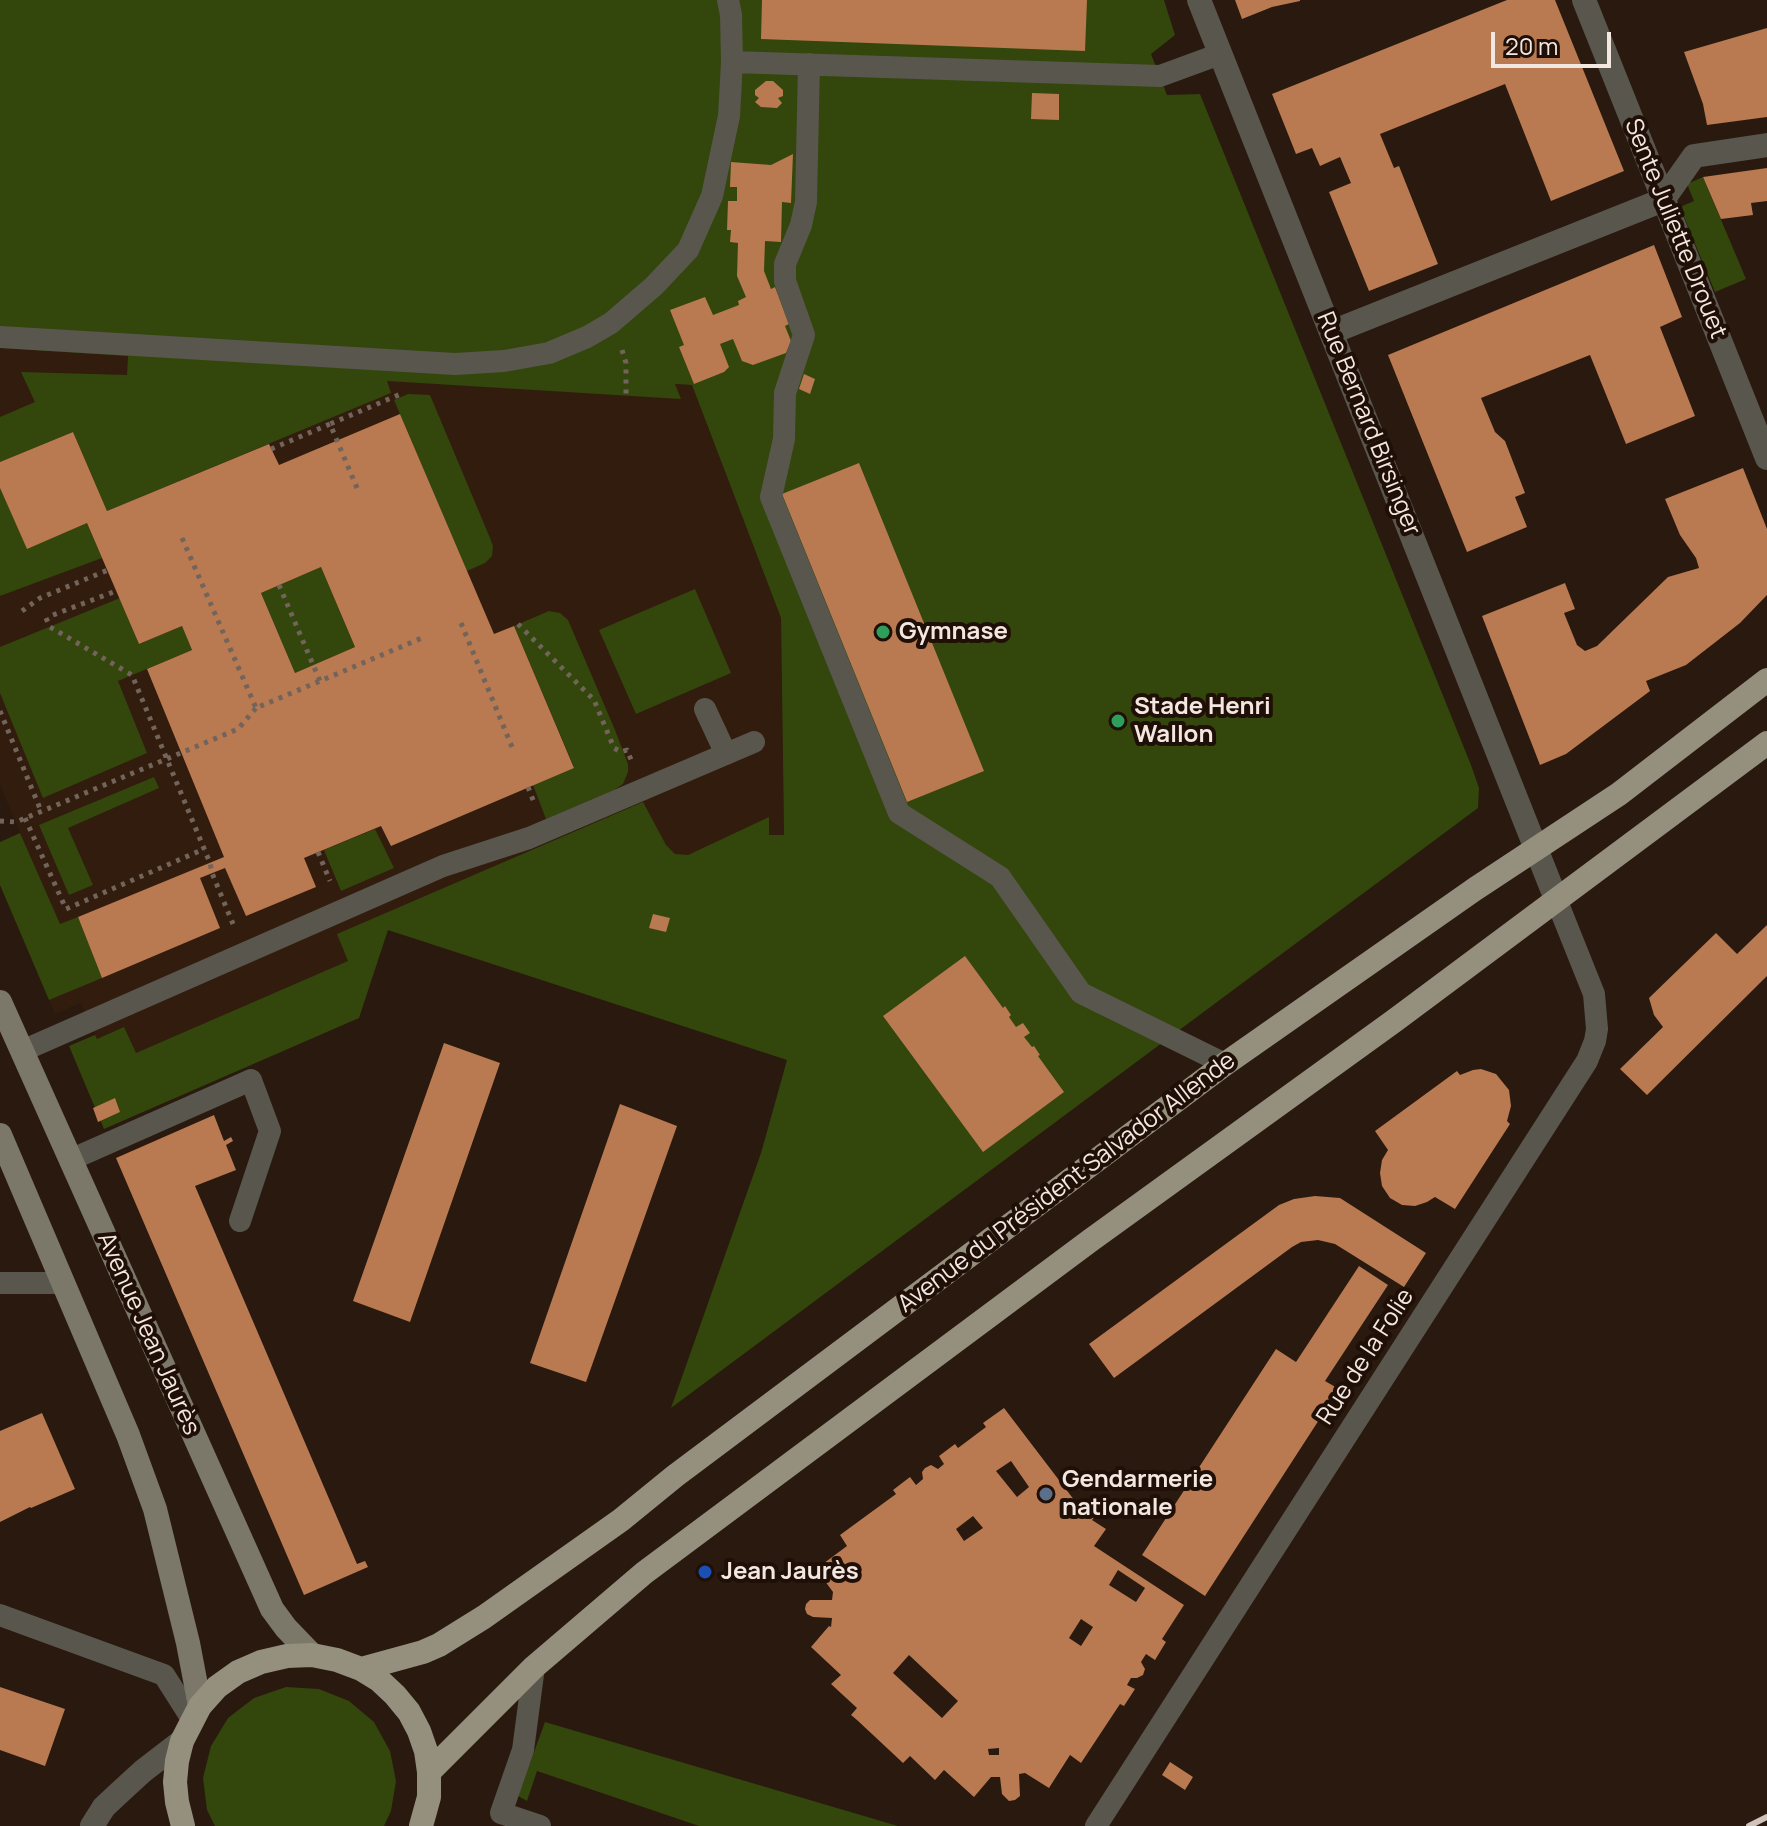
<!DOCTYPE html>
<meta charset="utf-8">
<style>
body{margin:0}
#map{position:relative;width:1767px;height:1826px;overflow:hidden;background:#29190f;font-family:Manrope,sans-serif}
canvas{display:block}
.scale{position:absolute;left:1491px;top:32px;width:120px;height:36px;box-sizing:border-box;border:4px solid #f3e8e1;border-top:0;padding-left:10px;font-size:24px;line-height:28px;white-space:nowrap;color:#f3e8e1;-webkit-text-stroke:6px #1f0f06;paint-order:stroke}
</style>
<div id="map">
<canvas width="1767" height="1826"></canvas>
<div class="scale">20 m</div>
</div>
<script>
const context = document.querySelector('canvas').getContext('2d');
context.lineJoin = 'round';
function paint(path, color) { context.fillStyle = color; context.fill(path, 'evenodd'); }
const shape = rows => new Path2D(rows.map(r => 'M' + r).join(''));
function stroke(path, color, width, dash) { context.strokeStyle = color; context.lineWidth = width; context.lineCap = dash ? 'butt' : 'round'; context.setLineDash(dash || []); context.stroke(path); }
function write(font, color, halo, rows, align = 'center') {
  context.font = font + ' Manrope,sans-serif'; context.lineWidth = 8; context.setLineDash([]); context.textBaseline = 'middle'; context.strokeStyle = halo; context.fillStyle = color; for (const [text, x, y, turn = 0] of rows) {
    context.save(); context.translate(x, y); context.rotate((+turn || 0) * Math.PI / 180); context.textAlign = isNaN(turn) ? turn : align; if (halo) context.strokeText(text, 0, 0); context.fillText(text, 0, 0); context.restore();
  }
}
paint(shape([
 [0,348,403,368,692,385,781,618,787,1060,387,930,359,1018,104,1129,69,1046,95,1034,81,1003,55,1014,0,885,0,842,20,833,0,785]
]), '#321c0e');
paint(shape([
 [0,0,1164,0,1175,35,1151,54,1167,95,1200,94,1471,765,1479,788,1478,808,671,1408,761,1153,787,1060,388,930,359,1018,104,1129,69,1046,95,1035,97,1039,124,1027,136,1053,348,961,337,934,643,802,666,845,675,854,688,855,769,817,769,835,784,835,781,618,692,385,675,384,681,399,387,381,391,393,107,511,73,432,0,462,0,417,35,402,21,372,127,375,128,356,0,348],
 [1703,177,1746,279,1715,292,1680,207,1694,201,1687,184],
 [408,394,430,395,490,538,493,546,492,556,485,563,467,571,394,400],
 [0,488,27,548,87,523,102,558,0,596],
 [321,567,355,647,295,673,261,593],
 [695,589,731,673,636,714,599,630],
 [120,598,139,644,182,626,192,650,118,681,147,753,43,798,0,693,0,647],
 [549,611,560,613,568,620,615,730,628,764,628,772,623,784,614,790,546,819,533,785,574,767,514,626],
 [154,777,159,788,68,828,93,885,69,895,39,825],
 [375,829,394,868,341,891,324,850],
 [20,833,60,924,78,917,102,978,49,1000,0,885,0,842],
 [286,1687,319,1689,349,1701,374,1722,390,1751,396,1781,391,1811,384,1826,215,1826,207,1810,203,1778,211,1746,228,1718,254,1698],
 [545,1722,898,1826,699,1826,537,1771,527,1801,518,1796]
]), '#33460b');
paint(shape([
 [762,0,1087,0,1085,51,761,39],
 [1235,0,1300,0,1300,1,1272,7,1242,19],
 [1507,0,1555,0,1624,171,1551,201,1505,84,1380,134,1394,168,1399,166,1438,264,1369,291,1329,192,1351,183,1340,157,1320,166,1312,148,1296,154,1272,94],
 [1767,28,1767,117,1707,125,1703,104,1684,52],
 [766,81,773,81,783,90,783,96,778,98,782,103,777,108,761,107,755,102,759,98,755,95,755,90],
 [1032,93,1059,94,1059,120,1031,119],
 [793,154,791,203,782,202,781,242,765,241,764,271,771,289,775,287,789,324,785,326,791,341,786,353,753,365,742,361,733,339,720,344,729,367,724,372,694,384,679,347,684,345,670,310,705,297,713,315,739,305,738,301,746,297,737,276,738,243,730,242,731,230,727,230,728,201,737,201,737,187,730,187,731,162,771,165],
 [1767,168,1767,201,1751,203,1753,215,1721,219,1703,177],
 [1654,245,1682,317,1660,327,1695,416,1626,444,1590,355,1481,398,1495,432,1505,441,1525,493,1515,497,1527,527,1467,552,1388,355],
 [804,374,815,379,810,394,799,389],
 [400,414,494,634,514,626,574,768,391,846,381,826,304,858,316,887,246,916,225,868,200,878,220,928,102,978,78,917,224,857,147,669,192,650,182,626,139,644,87,523,27,549,0,488,0,462,73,432,107,511,269,444,279,465],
 [321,567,355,647,295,673,261,593],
 [859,463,984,771,907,802,782,494],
 [1743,468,1767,529,1767,595,1740,623,1686,665,1646,681,1650,691,1566,754,1540,765,1482,616,1565,583,1575,609,1564,613,1577,645,1585,651,1597,646,1668,577,1699,568,1696,558,1680,535,1665,499],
 [653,914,670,918,666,932,649,928],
 [1767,925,1767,976,1647,1095,1620,1069,1663,1027,1654,1015,1649,998,1716,933,1737,954],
 [965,956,1003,1008,1005,1006,1011,1015,1009,1017,1016,1027,1023,1023,1030,1033,1024,1037,1032,1047,1034,1046,1040,1055,1038,1056,1064,1092,983,1152,883,1016],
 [444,1043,500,1063,410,1322,353,1301],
 [1481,1069,1496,1074,1509,1090,1511,1106,1507,1121,1510,1124,1455,1209,1435,1197,1427,1202,1415,1206,1402,1205,1390,1198,1382,1186,1380,1173,1382,1160,1388,1150,1375,1131,1457,1071,1460,1075,1473,1070],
 [115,1098,120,1112,98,1122,93,1108],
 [620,1104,677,1126,586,1382,530,1363],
 [214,1115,224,1141,231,1137,233,1141,226,1145,236,1170,195,1186,357,1564,365,1561,368,1567,304,1595,116,1158],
 [1315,1196,1340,1198,1426,1253,1404,1287,1335,1244,1318,1240,1301,1242,1292,1247,1114,1378,1089,1344,1279,1205,1294,1199],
 [1359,1266,1388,1285,1325,1381,1339,1389,1205,1596,1142,1555,1276,1349,1296,1362],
 [1004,1408,1081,1509,1090,1501,1096,1503,1100,1511,1092,1520,1106,1529,1094,1546,1184,1605,1162,1639,1166,1642,1155,1660,1146,1654,1141,1662,1145,1669,1143,1675,1137,1678,1131,1678,1127,1685,1135,1689,1124,1706,1120,1704,1081,1763,1070,1755,1049,1788,1025,1773,1019,1774,1020,1796,1015,1800,1009,1801,1002,1794,1000,1777,991,1777,974,1797,944,1770,935,1780,910,1756,903,1763,857,1720,851,1715,857,1708,831,1684,841,1675,811,1647,829,1626,831,1627,832,1618,813,1617,807,1614,805,1609,806,1604,810,1600,832,1600,833,1592,816,1569,847,1546,840,1535,896,1494,893,1490,910,1477,916,1485,923,1479,922,1472,925,1468,931,1465,938,1469,944,1464,939,1456,955,1444,958,1448,986,1427,983,1423],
 [1011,1461,1029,1487,1017,1497,996,1471],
 [973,1516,983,1528,964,1541,956,1529],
 [1118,1570,1145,1588,1136,1602,1109,1585],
 [1081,1619,1093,1627,1081,1646,1069,1638],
 [909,1655,958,1701,942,1718,893,1673],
 [999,1748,999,1755,989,1755,988,1749],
 [42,1413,75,1489,31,1508,30,1507,0,1522,0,1431],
 [0,1687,65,1709,45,1766,0,1750],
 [1170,1762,1193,1777,1185,1790,1162,1775]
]), '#b97951');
stroke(shape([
 [622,350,626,363,626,396],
 [271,449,330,424],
 [357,488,330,424,403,393],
 [182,538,256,708,422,638],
 [279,585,320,681],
 [22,611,40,598,108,570],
 [53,615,116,591],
 [46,618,50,627,132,675,210,863,212,873,233,924],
 [461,623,512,747],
 [518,624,594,700,614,748,621,752,627,750,632,762],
 [0,711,41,811],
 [528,787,535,805],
 [25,818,66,909,204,849],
 [0,821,16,822,238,729,256,708],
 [318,852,330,881]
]), '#72645b', 5, [4, 6]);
stroke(shape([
 [732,62,1160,76,1220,54],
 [809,64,806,202,801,225,785,264,785,281,804,335,785,393,784,439,771,497,899,813,1000,877,1081,993,1225,1064],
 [0,337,455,364,504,361,549,353,587,337,611,323,654,286,688,250,712,196,729,116,732,62,731,15,728,0],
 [705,709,726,754],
 [22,1051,443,866,529,838,754,742],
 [70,1160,251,1080,270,1131,240,1221],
 [0,1283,64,1283],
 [0,1615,164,1675,192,1719],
 [534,1667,523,1750,501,1813,540,1826],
 [1096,1826,1587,1061,1595,1041,1597,1029,1594,994,1556,899]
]), '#59564d', 22);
stroke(shape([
 [1199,0,1556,899],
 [1584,0,1767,458],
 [1332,332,1663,200,1694,156,1767,145],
 [92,1826,104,1807,119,1793,143,1771,182,1741]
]), '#59564d', 24);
stroke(shape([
 [0,1002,272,1609,286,1628,312,1655],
 [0,1135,128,1435,155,1509,188,1643,200,1706]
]), '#7b7769', 24);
stroke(shape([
 [361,1669,423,1652,439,1645,484,1617,621,1520,675,1476,1225,1064,1475,889,1619,794,1767,680],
 [429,1772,534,1667,644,1573,1091,1240,1394,1021,1767,743],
 [183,1826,177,1802,175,1782,177,1761,182,1741,200,1706,217,1687,238,1672,261,1662,287,1656,312,1655,337,1660,361,1669,379,1680,395,1695,409,1712,419,1731,426,1751,429,1772,429,1797,421,1826]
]), '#95907e', 24);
stroke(shape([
 [1749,1826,1767,1817]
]), '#cfc3bb', 6);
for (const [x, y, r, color] of [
 [883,632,8,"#2e9e5b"],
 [1118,721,8,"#2e9e5b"],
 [1046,1494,8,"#5c6f8a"],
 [705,1572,8,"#1a4fb4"]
]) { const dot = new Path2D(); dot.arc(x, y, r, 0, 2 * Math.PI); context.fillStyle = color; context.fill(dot); stroke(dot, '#1f0f06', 3); }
write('24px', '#f3e8e1', '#1f0f06', [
 ["Sente Juliette Drouet",1675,229,68],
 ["Rue Bernard Birsinger",1368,424,68],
 ["Avenue du Président Salvador Allende",1067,1183,-37],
 ["Avenue Jean Jaurès",148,1334,66],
 ["Rue de la Folie",1366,1357,-57]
]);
write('bold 24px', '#f3e8e1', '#1f0f06', [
 ["Gymnase",899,632],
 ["Stade Henri",1134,707],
 ["Wallon",1134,735],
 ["Gendarmerie",1062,1480],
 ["nationale",1062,1508],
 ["Jean Jaurès",721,1572]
], 'left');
</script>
